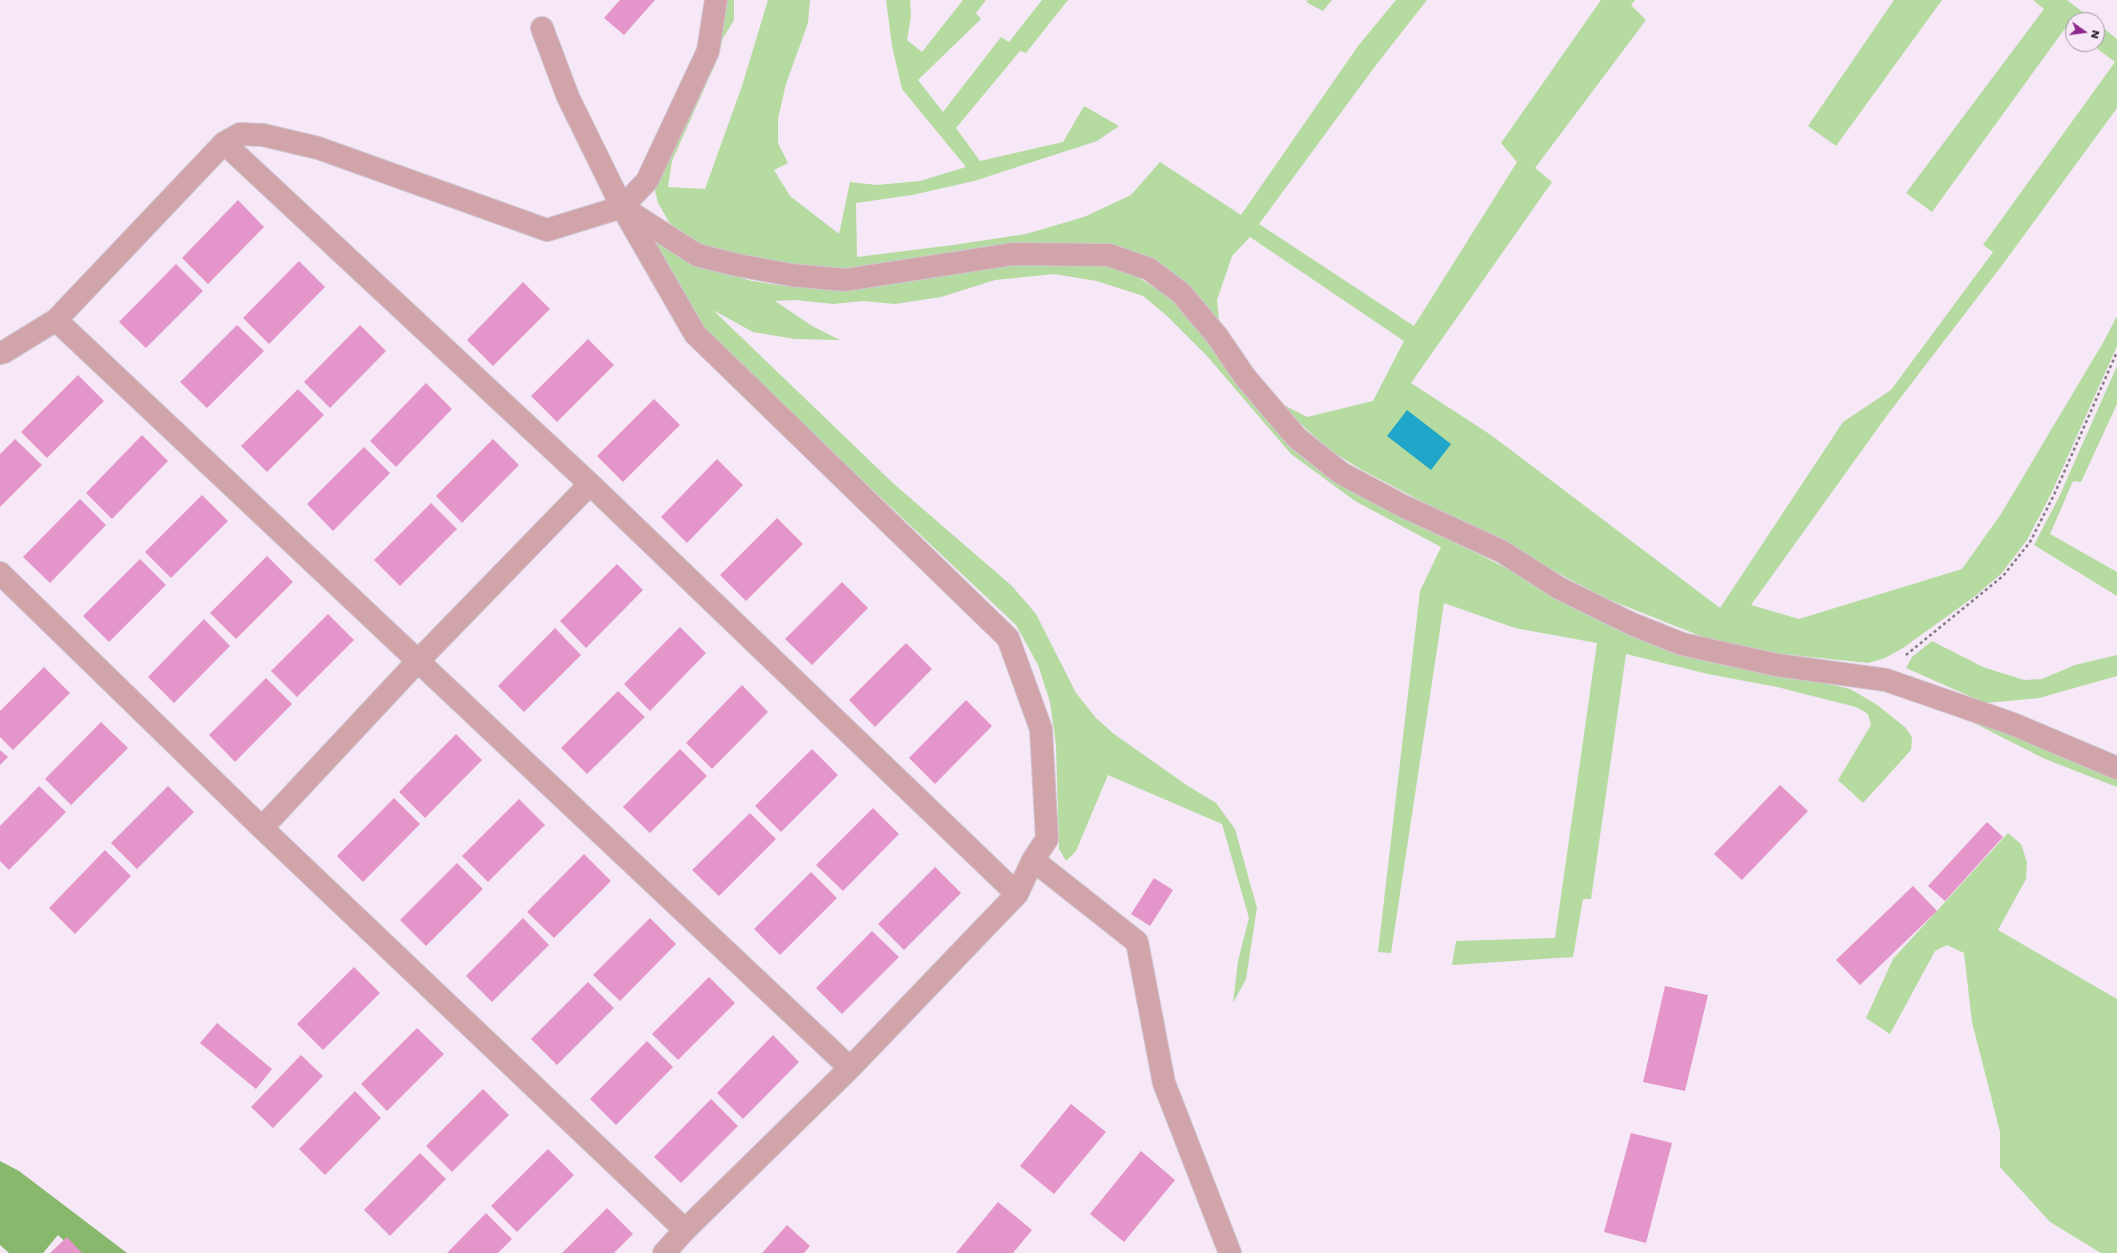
<!DOCTYPE html>
<style>
body{margin:0}
#map{position:relative;width:2117px;height:1253px;overflow:hidden;background:#f6e8f7;font-family:Poppins,sans-serif}
canvas{display:block}
.north{position:absolute;left:2065px;top:12px;width:40px;height:40px;box-sizing:border-box;background:#f6e8f7;border:1px solid #a298a3;border-radius:50%;rotate:104deg;font-size:11px;font-weight:700;line-height:16px;text-align:center;color:#241f25}
.north::after{content:'';display:block;margin:auto;width:14px;height:18px;background:#8c278d;clip-path:polygon(50% 0,100% 100%,50% 72%,0 100%)}
</style>
<div id="map">
<canvas width="2117" height="1253"></canvas>
<div class="north">N</div>
</div>
<script>
const context = document.querySelector('canvas').getContext('2d');
context.lineJoin = 'round';
function paint(path, color) { context.fillStyle = color; context.fill(path, 'evenodd'); }
const shape = rows => new Path2D(rows.map(r => 'M' + r).join(''));
function stroke(path, color, width, dash) { context.strokeStyle = color; context.lineWidth = width; context.lineCap = dash ? 'butt' : 'round'; context.setLineDash(dash || []); context.stroke(path); }
paint(shape([
 [721,0,734,0,734,20,723,38,718,58,672,161,668,187,705,189,742,86,768,0,810,0,808,23,786,84,778,119,778,143,788,163,774,170,790,196,839,234,850,182,877,185,920,181,966,167,902,89,892,46,886,0,910,0,911,16,907,40,922,52,963,0,986,0,976,13,981,19,918,80,943,112,1001,37,1009,42,1042,0,1068,0,1026,53,1020,51,956,128,980,161,1063,142,1084,106,1119,126,1097,141,974,181,912,195,856,203,857,257,953,245,1026,234,1084,217,1131,195,1160,162,1241,215,1358,46,1396,0,1427,0,1376,65,1259,224,1414,326,1517,162,1501,143,1601,0,1635,0,1631,5,1646,20,1535,168,1552,182,1411,383,1491,435,1720,608,1843,422,1891,390,1993,252,1983,245,2115,62,2091,44,2097,44,2097,23,2117,39,2117,108,2003,264,1888,414,1751,605,1799,619,1962,569,2001,514,2104,341,2117,316,2117,346,2051,494,2027,540,2001,574,1975,596,1903,648,1885,658,1868,663,1754,651,1703,637,1605,598,1362,470,1331,451,1274,400,1307,417,1373,401,1404,341,1250,237,1232,256,1217,300,1220,329,1153,261,814,270,729,258,684,238,669,222,658,203,653,183],
 [1308,0,1332,0,1323,11,1306,2],
 [1894,0,1942,0,1836,146,1808,126],
 [2033,0,2067,0,2093,20,2073,20,2073,31,2066,27,1932,212,1906,193,2044,9],
 [645,229,720,272,752,281,785,286,822,287,980,265,1090,261,1126,270,1165,294,1183,309,1290,445,1450,539,1582,608,1789,675,1850,689,1876,704,1905,727,1912,737,1911,750,1863,803,1838,780,1871,725,1868,714,1856,707,1777,687,1708,674,1626,654,1591,899,1583,899,1573,957,1452,965,1456,941,1555,938,1597,643,1515,628,1444,603,1391,953,1378,952,1420,591,1441,547,1355,501,1291,454,1207,356,1166,315,1143,296,1097,281,1054,274,995,280,941,297,895,304,863,301,833,304,795,300,775,301,812,326,840,340,795,339,753,332,713,310,894,484,1012,586,1036,614,1076,693,1096,718,1114,734,1188,786,1216,803,1235,829,1257,908,1246,979,1233,1003,1238,961,1249,918,1222,824,1108,775,1076,851,1066,861,1059,849,1056,745,1050,702,1038,665,1016,625,699,326],
 [2117,366,2117,404,2081,482,2073,481,2050,534,2117,572,2117,596,2034,545,2059,497],
 [1932,641,1983,667,2024,680,2042,679,2075,665,2117,655,2117,676,2039,698,1985,703,1906,668,1912,657],
 [1975,719,2117,775,2117,787,2045,759,1972,722],
 [2008,833,2021,844,2027,862,2026,879,1998,930,2117,999,2117,1253,2101,1253,2050,1222,2000,1167,2000,1132,1972,1022,1964,953,1947,945,1935,951,1890,1034,1866,1018,1893,959]
]), '#b5dba0');
paint(shape([
 [0,1161,19,1171,127,1253,77,1253,58,1235,43,1253,9,1253,0,1245]
]), '#88b86b');
paint(shape([
 [1407,410,1451,444,1431,470,1387,436]
]), '#20a6c8');
paint(shape([
 [620,0,655,0,624,35,604,18],
 [238,200,264,227,208,284,182,258],
 [299,261,325,287,269,344,243,318],
 [176,264,203,291,146,348,119,322],
 [523,282,550,309,493,366,467,340],
 [237,325,264,351,207,408,180,382],
 [360,325,386,351,330,408,304,382],
 [588,339,614,365,557,422,531,396],
 [78,375,104,401,47,458,21,432],
 [426,383,452,409,396,467,370,441],
 [298,389,324,415,267,472,241,446],
 [654,399,680,425,623,482,597,456],
 [142,435,168,461,112,519,86,493],
 [15,439,42,465,0,507,0,454],
 [493,439,519,465,462,523,436,496],
 [364,447,390,473,333,531,307,504],
 [717,459,743,485,687,543,661,517],
 [202,495,228,521,171,578,145,552],
 [80,499,106,525,50,583,23,557],
 [431,503,457,529,400,586,374,560],
 [777,518,803,544,746,601,720,575],
 [267,556,293,582,236,639,210,613],
 [140,559,166,585,109,642,83,616],
 [617,564,643,590,586,648,560,621],
 [842,582,868,608,812,665,785,639],
 [328,614,354,640,297,697,271,671],
 [204,619,230,646,174,703,148,677],
 [680,627,706,653,650,711,624,684],
 [555,628,581,655,524,712,498,686],
 [906,643,932,669,875,727,849,700],
 [44,667,70,693,13,750,0,737,0,711],
 [266,678,292,704,235,762,209,735],
 [742,685,768,712,712,769,686,743],
 [618,691,645,717,587,774,561,748],
 [966,700,992,726,935,784,909,758],
 [101,722,128,748,71,805,45,779],
 [456,734,482,760,425,818,399,792],
 [680,749,707,776,650,833,623,807],
 [812,749,838,775,781,832,755,806],
 [0,750,8,757,0,765],
 [1780,785,1808,811,1742,880,1714,854],
 [39,786,66,812,9,870,0,861,0,826],
 [168,786,194,812,137,869,111,843],
 [394,798,420,824,363,882,337,856],
 [519,799,545,825,488,882,462,856],
 [873,808,899,834,843,891,816,865],
 [750,813,776,839,719,896,692,870],
 [1987,822,2003,837,1945,901,1928,886],
 [105,850,131,876,75,934,49,908],
 [584,854,611,881,554,938,527,912],
 [457,863,483,889,426,946,400,920],
 [935,867,961,893,904,950,878,924],
 [811,872,837,898,780,955,754,929],
 [1154,878,1173,890,1150,926,1131,914],
 [1913,886,1937,911,1860,985,1836,960],
 [523,918,549,945,492,1002,466,976],
 [650,918,676,944,620,1001,593,975],
 [872,931,899,957,842,1014,816,988],
 [354,967,380,993,323,1050,297,1024],
 [709,977,735,1003,678,1060,652,1034],
 [588,982,614,1008,557,1065,531,1039],
 [1665,986,1708,995,1685,1091,1643,1082],
 [217,1023,272,1069,256,1089,200,1043],
 [417,1028,444,1054,387,1111,361,1084],
 [773,1035,799,1062,743,1119,717,1093],
 [647,1041,673,1067,616,1125,590,1099],
 [301,1055,323,1076,273,1128,251,1107],
 [483,1089,509,1115,452,1172,426,1146],
 [355,1091,381,1118,325,1175,299,1149],
 [711,1099,738,1126,681,1183,654,1157],
 [1071,1104,1106,1132,1054,1194,1020,1166],
 [1631,1133,1672,1143,1646,1243,1604,1232],
 [548,1149,574,1175,517,1232,491,1206],
 [1141,1151,1175,1180,1124,1242,1090,1214],
 [420,1153,446,1179,390,1236,364,1210],
 [998,1202,1032,1230,1013,1253,956,1253],
 [607,1208,633,1234,614,1253,562,1253],
 [486,1213,512,1239,498,1253,447,1253],
 [787,1225,810,1246,804,1253,762,1253],
 [67,1237,82,1253,50,1253]
]), '#e495c9');
const minor = shape([
 [542,28,568,97,622,207,695,334,1008,638,1041,729,1047,839,1033,860,1017,894,850,1068,685,1230,664,1253],
 [224,143,590,484,1017,894],
 [622,207,697,255,737,265,791,275,845,280,1013,254,1109,255,1149,269,1181,293,1217,336,1245,377,1297,438,1341,473,1403,506,1501,551,1559,588,1632,624,1682,644,1777,665,1886,680,2013,724,2117,768],
 [56,320,850,1068],
 [0,353,4,352,56,320,224,143,240,134,263,135,318,148,547,230,622,207,647,181,708,51,716,0],
 [0,573,262,828,685,1230],
 [262,828,418,661,590,484],
 [1033,860,1137,942,1164,1083,1230,1253]
]);
stroke(minor, '#d0c4d1', 24);
stroke(shape([
 [1906,655,2003,576,2030,542,2054,495,2117,352]
]), '#857c86', 2.5, [3, 3]);
stroke(minor, '#d0a4a8', 22);
</script>
